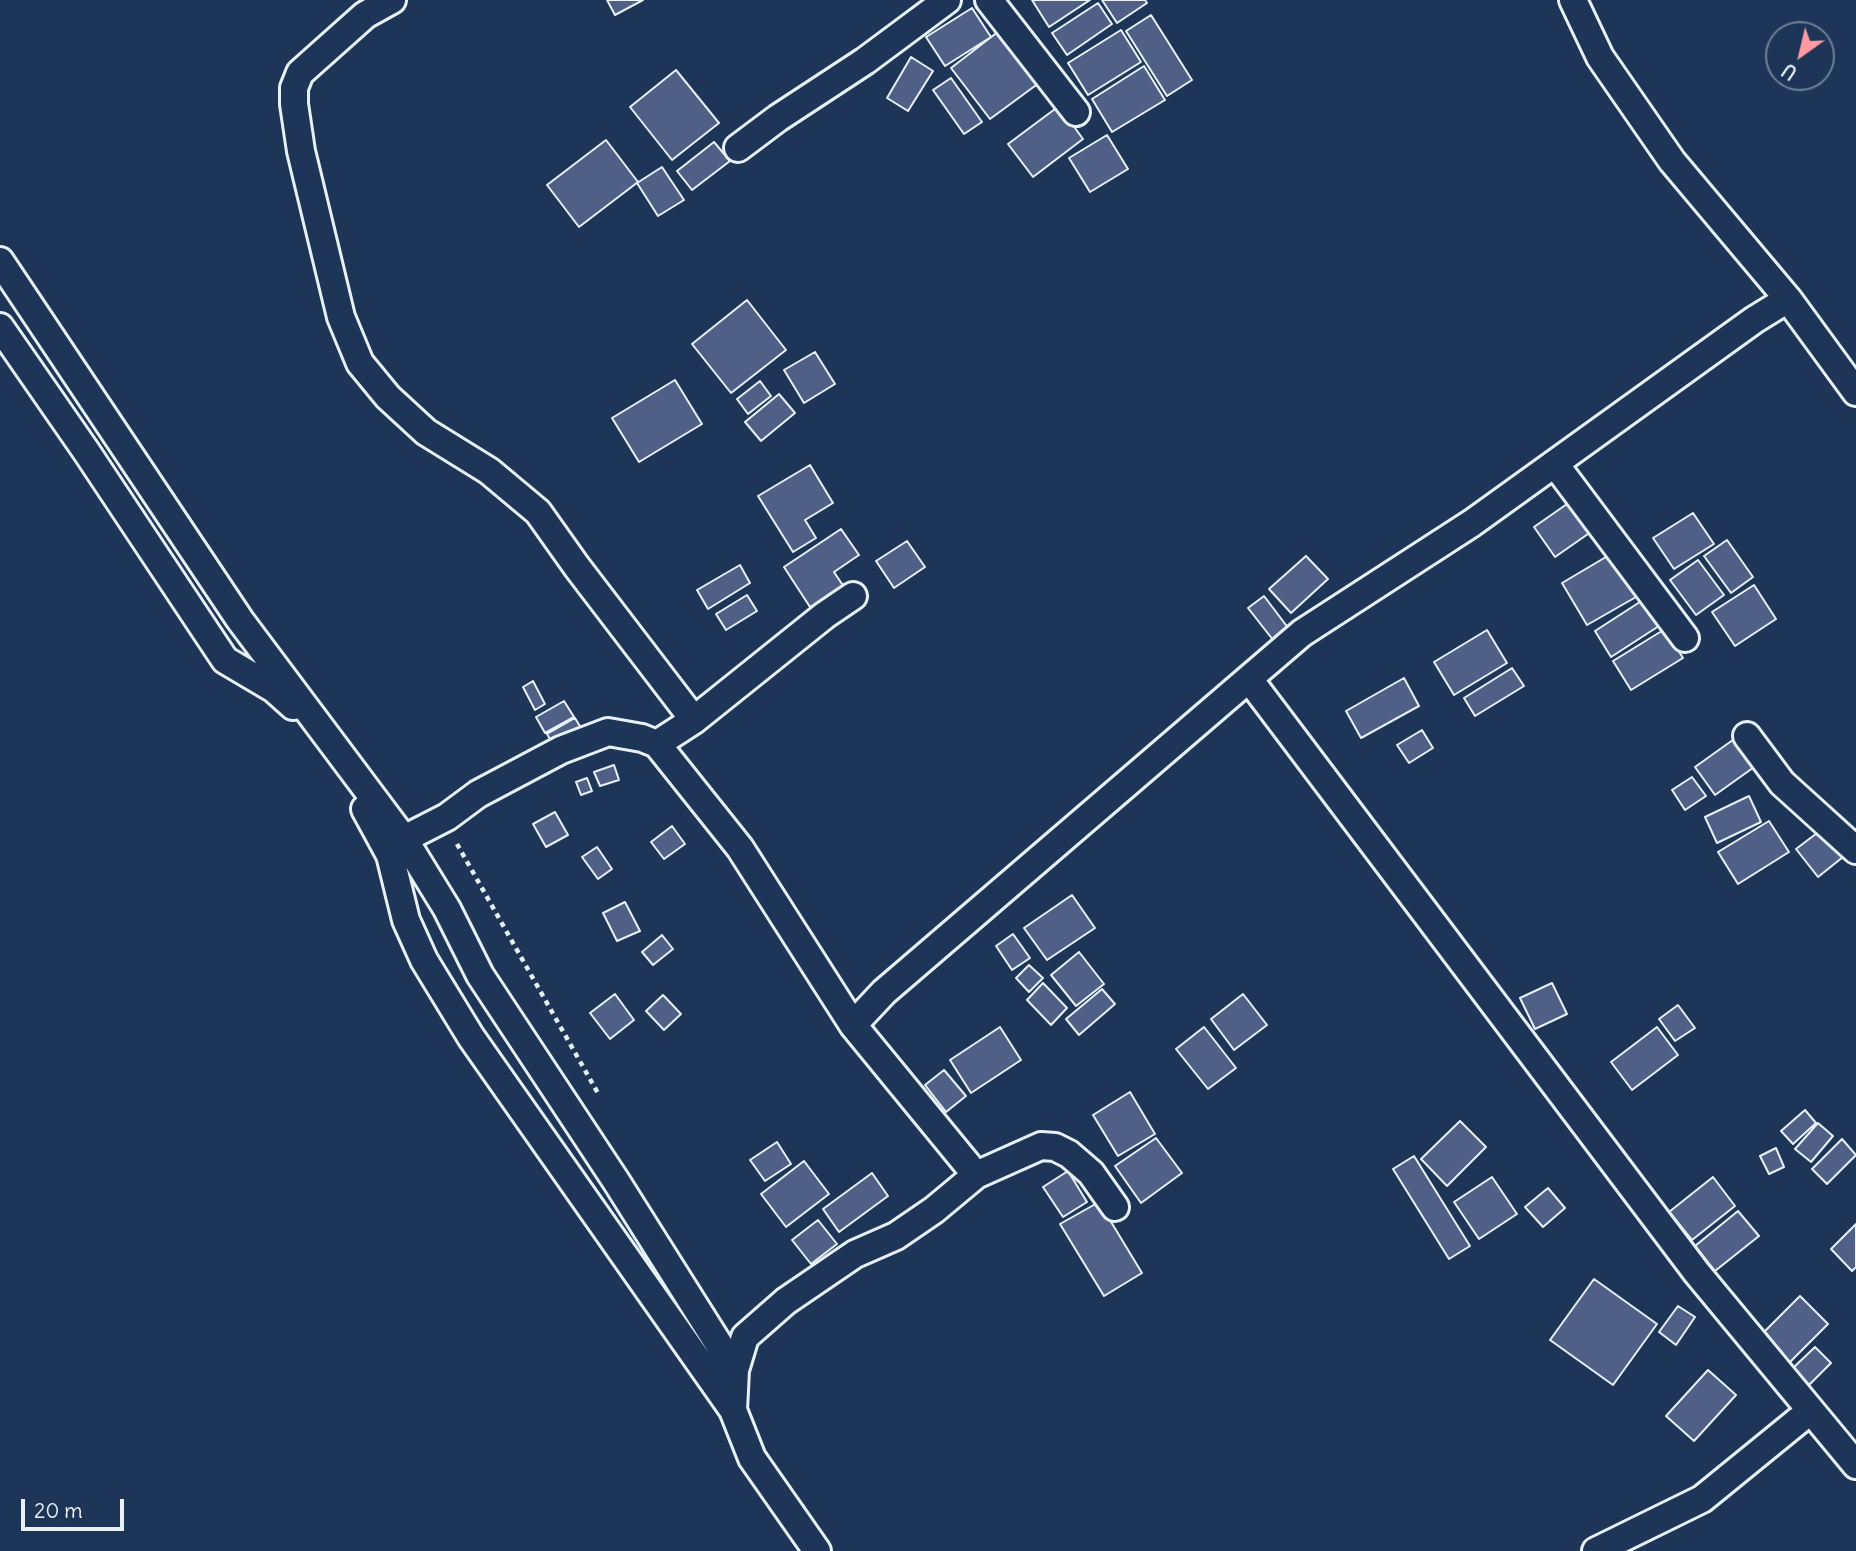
<!DOCTYPE html>
<style>
body{margin:0}
#map{position:relative;width:1856px;height:1551px;overflow:hidden;background:#1d3557;font-family:Delius,sans-serif}
canvas{display:block}
.north{position:absolute;left:1765px;top:21px;width:70px;height:70px;box-sizing:border-box;background:#1d3557;border:2px solid #6e8097;border-radius:50%;rotate:214deg;font-size:19px;font-weight:700;line-height:28px;text-align:center;color:#e8f1f8}
.north::after{content:'';display:block;margin:auto;width:24px;height:32px;background:#ff9aa2;clip-path:polygon(50% 0,100% 100%,50% 72%,0 100%)}
.scale{position:absolute;left:21px;top:1499px;width:103px;height:32px;box-sizing:border-box;border:4px solid #e8f1f8;border-top:0;padding-left:9px;font-size:21px;line-height:24px;white-space:nowrap;color:#e8f1f8;-webkit-text-stroke:5px #1d3557;paint-order:stroke}
</style>
<div id="map">
<canvas width="1856" height="1551"></canvas>
<div class="north">U</div>
<div class="scale">20 m</div>
</div>
<script>
const context = document.querySelector('canvas').getContext('2d');
context.lineJoin = 'round';
function paint(path, color) { context.fillStyle = color; context.fill(path, 'evenodd'); }
const shape = rows => new Path2D(rows.map(r => 'M' + r).join(''));
function stroke(path, color, width, dash) { context.strokeStyle = color; context.lineWidth = width; context.lineCap = dash ? 'butt' : 'round'; context.setLineDash(dash || []); context.stroke(path); }
const building = shape([
 [607,0,643,0,615,15,607,0],
 [1032,0,1090,0,1049,27,1032,0],
 [1102,0,1145,0,1147,3,1117,23,1102,0],
 [1098,3,1112,24,1067,55,1052,33,1098,3],
 [972,8,991,37,945,66,926,37,972,8],
 [1151,15,1192,80,1167,96,1126,31,1151,15],
 [1121,30,1141,62,1088,95,1068,63,1121,30],
 [999,31,1039,83,990,119,951,68,999,31],
 [911,57,933,71,908,111,887,98,911,57],
 [1144,66,1165,100,1112,132,1092,99,1144,66],
 [676,70,719,123,672,160,630,107,676,70],
 [951,78,982,122,964,134,933,90,951,78],
 [1059,106,1083,139,1033,177,1008,144,1059,106],
 [1107,135,1128,169,1090,192,1069,158,1107,135],
 [606,140,638,182,579,227,547,185,606,140],
 [714,142,730,161,692,190,677,171,714,142],
 [662,167,684,200,658,216,637,183,662,167],
 [747,300,786,350,731,393,692,344,747,300],
 [815,352,835,384,804,403,784,370,815,352],
 [675,380,702,424,639,462,612,418,675,380],
 [760,381,771,396,748,414,737,399,760,381],
 [779,394,795,413,761,441,745,422,779,394],
 [810,465,833,503,805,520,816,538,793,552,758,496,810,465],
 [1577,497,1598,527,1555,557,1534,527,1577,497],
 [1693,513,1714,544,1674,569,1653,538,1693,513],
 [841,529,859,555,834,572,844,587,810,607,784,567,841,529],
 [1727,540,1753,577,1731,593,1704,556,1727,540],
 [907,541,925,567,894,588,876,561,907,541],
 [1611,554,1636,597,1587,625,1562,583,1611,554],
 [1306,556,1328,579,1291,613,1269,589,1306,556],
 [1698,560,1724,595,1696,615,1670,580,1698,560],
 [740,565,750,583,708,609,697,590,740,565],
 [1754,585,1776,619,1735,646,1712,612,1754,585],
 [747,595,757,611,726,630,716,614,747,595],
 [1264,596,1292,633,1277,645,1248,608,1264,596],
 [1646,598,1662,624,1611,657,1595,631,1646,598],
 [1665,629,1683,658,1631,690,1613,661,1665,629],
 [1487,630,1507,663,1454,695,1434,662,1487,630],
 [1512,668,1524,686,1475,716,1464,698,1512,668],
 [1404,678,1419,706,1361,738,1346,711,1404,678],
 [533,681,545,704,535,710,523,687,533,681],
 [564,701,574,717,545,733,536,717,564,701],
 [575,718,584,733,556,749,547,734,575,718],
 [1422,730,1433,748,1409,763,1397,745,1422,730],
 [1737,737,1757,765,1715,795,1695,767,1737,737],
 [614,765,619,780,600,786,594,772,614,765],
 [1692,777,1706,796,1685,810,1672,790,1692,777],
 [587,778,592,791,581,795,576,782,587,778],
 [1749,796,1761,822,1717,843,1705,817,1749,796],
 [555,812,568,835,546,847,533,824,555,812],
 [1769,821,1789,852,1738,884,1718,852,1769,821],
 [672,826,685,844,664,859,651,842,672,826],
 [1821,830,1843,857,1818,877,1796,849,1821,830],
 [597,847,612,869,598,879,582,857,597,847],
 [1072,895,1095,928,1047,960,1024,928,1072,895],
 [625,902,640,931,617,941,603,913,625,902],
 [1013,934,1030,958,1012,970,996,946,1013,934],
 [662,935,673,949,653,965,642,952,662,935],
 [1079,952,1104,984,1076,1006,1051,975,1079,952],
 [1029,965,1043,978,1029,992,1016,978,1029,965],
 [1043,983,1067,1008,1051,1025,1027,1000,1043,983],
 [1552,983,1567,1014,1535,1029,1520,998,1552,983],
 [1102,989,1115,1004,1079,1035,1066,1019,1102,989],
 [615,994,634,1020,610,1039,590,1013,615,994],
 [1243,994,1267,1025,1234,1050,1211,1019,1243,994],
 [663,995,681,1014,664,1030,646,1011,663,995],
 [1678,1005,1695,1028,1675,1041,1659,1019,1678,1005],
 [1000,1027,1021,1060,971,1093,950,1060,1000,1027],
 [1204,1027,1236,1068,1208,1089,1176,1049,1204,1027],
 [1657,1027,1678,1055,1632,1090,1611,1062,1657,1027],
 [944,1070,966,1096,946,1112,925,1085,944,1070],
 [1130,1092,1155,1134,1118,1156,1093,1115,1130,1092],
 [1805,1110,1816,1123,1793,1144,1781,1131,1805,1110],
 [1460,1121,1486,1147,1447,1186,1421,1159,1460,1121],
 [1818,1123,1833,1136,1811,1162,1795,1149,1818,1123],
 [1156,1138,1182,1173,1141,1203,1115,1166,1156,1138],
 [1842,1139,1856,1155,1827,1184,1812,1169,1842,1139],
 [777,1142,791,1164,765,1181,750,1160,777,1142],
 [1776,1148,1784,1167,1769,1174,1760,1156,1776,1148],
 [1414,1156,1470,1246,1449,1259,1393,1169,1414,1156],
 [804,1161,829,1194,786,1227,761,1194,804,1161],
 [1068,1171,1087,1202,1063,1217,1043,1187,1068,1171],
 [872,1173,888,1196,839,1232,823,1209,872,1173],
 [1492,1177,1517,1214,1479,1239,1454,1202,1492,1177],
 [1713,1177,1735,1206,1692,1240,1669,1212,1713,1177],
 [1548,1188,1565,1208,1543,1227,1525,1207,1548,1188],
 [1099,1202,1142,1273,1104,1296,1060,1224,1099,1202],
 [1738,1211,1759,1236,1715,1271,1695,1246,1738,1211],
 [818,1220,837,1244,811,1264,792,1240,818,1220],
 [1856,1224,1856,1267,1852,1271,1831,1249,1856,1224],
 [1594,1279,1657,1324,1613,1385,1550,1340,1594,1279],
 [1800,1296,1828,1324,1788,1364,1760,1336,1800,1296],
 [1678,1306,1695,1317,1676,1345,1659,1332,1678,1306],
 [1815,1347,1831,1363,1809,1385,1793,1368,1815,1347],
 [1708,1370,1736,1395,1694,1441,1666,1416,1708,1370]
]);
paint(building, '#4f5f86');
stroke(building, '#e8f1f8', 2);
const street = shape([
 [392,0,365,15,300,73,294,88,294,104,301,151,341,317,360,363,388,397,426,432,489,471,538,512,577,567,694,720],
 [989,0,1076,112],
 [1573,0,1600,57,1672,161,1788,299,1856,392],
 [738,148,778,118,865,61,947,0],
 [0,261,240,620,404,839,447,909,480,975,616,1181,735,1370],
 [0,327,86,451,225,660,274,689,293,706],
 [1555,464,1685,638],
 [1249,679,1697,1273,1856,1465],
 [1747,736,1782,783,1856,850],
 [657,744,694,720,825,615,853,596],
 [365,809,390,855,406,920,424,960,471,1037,733,1410],
 [404,839,447,817,478,794,561,750,608,732,642,738,657,744,740,848,853,1025],
 [1115,1207,1091,1173,1069,1154,1055,1147,1041,1146,976,1175,853,1025,884,992,1302,633,1472,523,1754,320,1788,299],
 [817,1551,752,1458,733,1410,735,1370,745,1337,786,1301,855,1254,896,1236,934,1210,976,1175],
 [1596,1551,1702,1499,1810,1411]
]);
stroke(street, '#e8f1f8', 32);
stroke(shape([
 [457,844,599,1095]
]), '#e8f1f8', 4.5, [5, 5]);
stroke(street, '#1d3557', 26);
</script>
